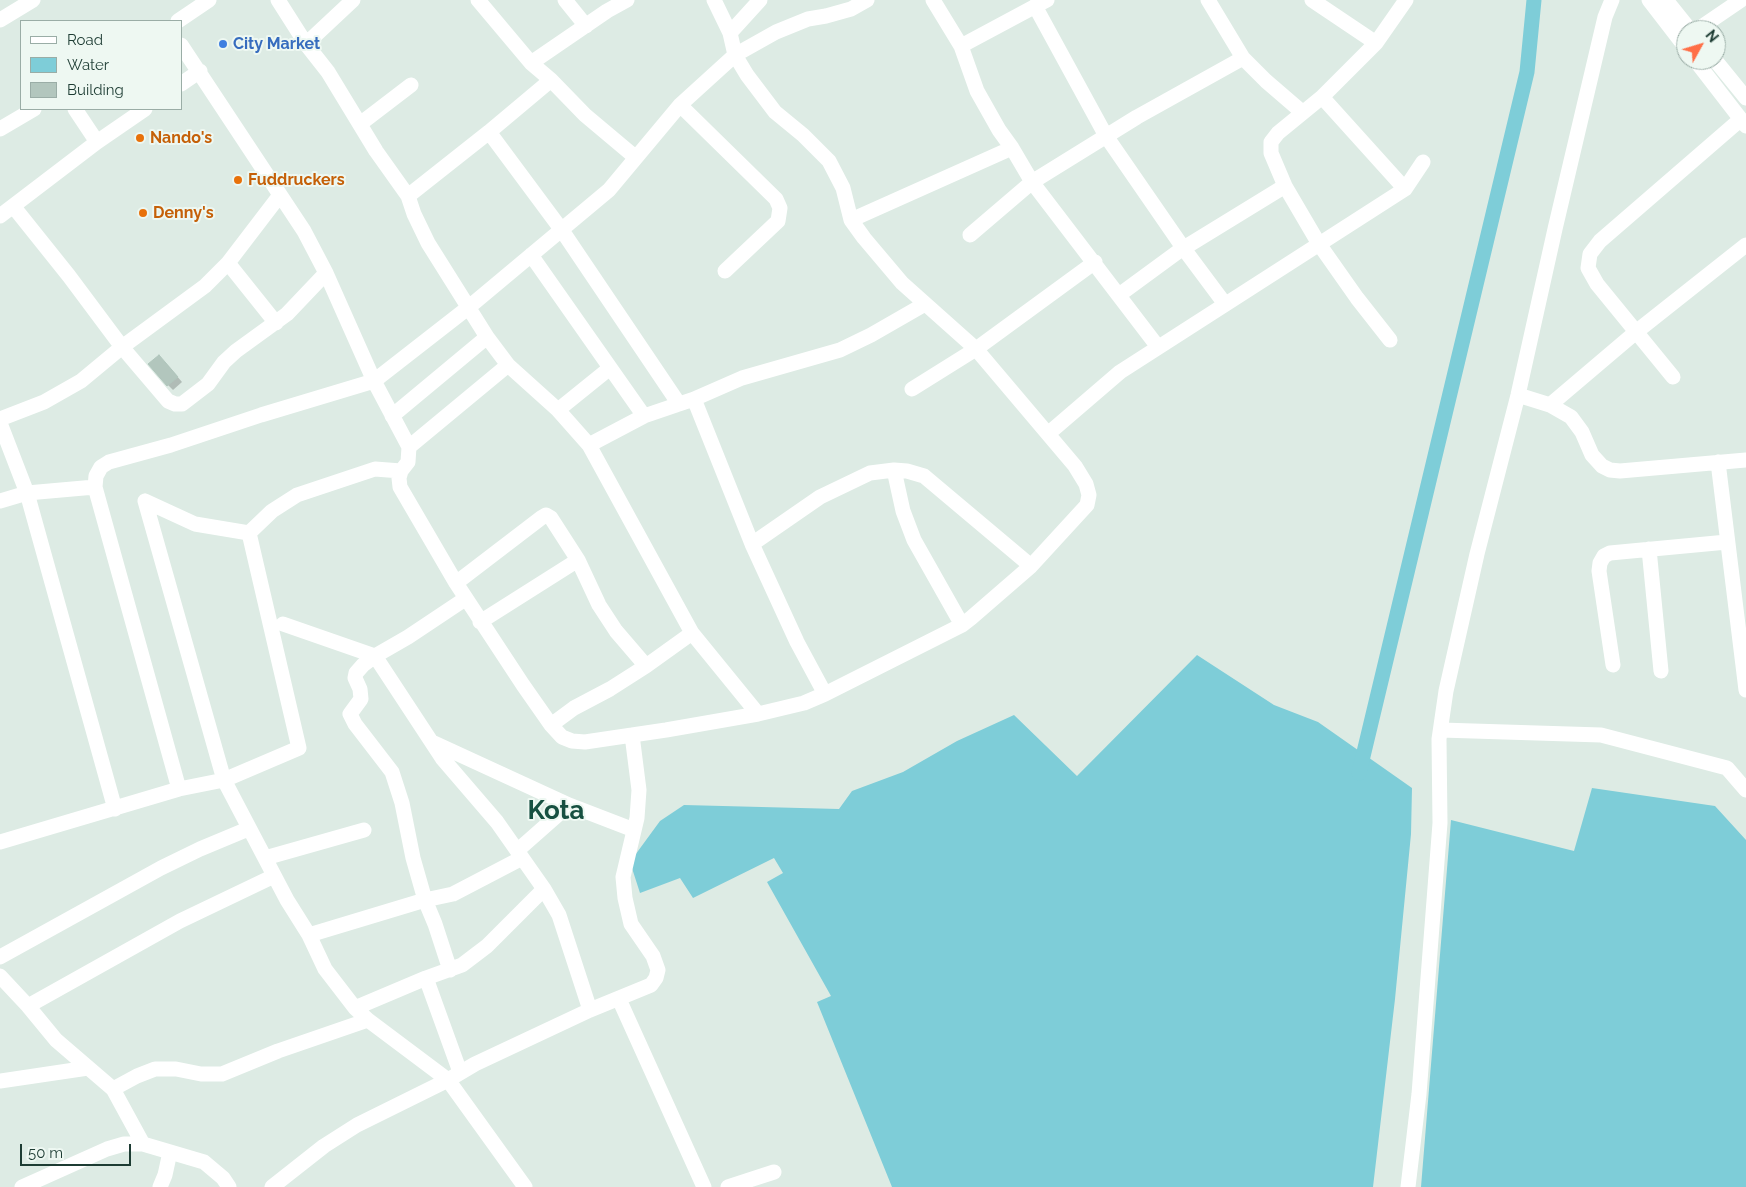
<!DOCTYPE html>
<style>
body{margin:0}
#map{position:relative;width:1746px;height:1187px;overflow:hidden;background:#ddebe4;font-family:Raleway,sans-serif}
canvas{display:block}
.legend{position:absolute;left:20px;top:20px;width:162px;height:90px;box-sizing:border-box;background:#eef8f2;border:1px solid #9aada6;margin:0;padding:6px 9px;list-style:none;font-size:15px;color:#1d3c33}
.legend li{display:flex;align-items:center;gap:10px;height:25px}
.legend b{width:25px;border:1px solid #9aada6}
.north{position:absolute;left:1676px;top:20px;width:50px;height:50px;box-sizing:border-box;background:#eef8f2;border:1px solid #9aada6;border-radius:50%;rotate:51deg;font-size:14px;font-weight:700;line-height:20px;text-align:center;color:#1d3c33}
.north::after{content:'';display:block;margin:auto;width:18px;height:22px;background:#ff6f47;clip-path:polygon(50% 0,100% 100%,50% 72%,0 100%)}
.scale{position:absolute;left:20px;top:1144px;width:111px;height:22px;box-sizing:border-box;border:2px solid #1d3c33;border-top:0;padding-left:6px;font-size:15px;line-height:18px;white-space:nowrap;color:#1d3c33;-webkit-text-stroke:4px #eef8f2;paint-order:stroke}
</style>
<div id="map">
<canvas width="1746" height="1187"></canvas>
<ul class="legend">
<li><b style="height:6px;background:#fff"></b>Road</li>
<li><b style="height:14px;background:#7ecdd8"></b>Water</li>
<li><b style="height:14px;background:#b2c6bd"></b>Building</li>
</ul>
<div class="north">N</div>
<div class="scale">50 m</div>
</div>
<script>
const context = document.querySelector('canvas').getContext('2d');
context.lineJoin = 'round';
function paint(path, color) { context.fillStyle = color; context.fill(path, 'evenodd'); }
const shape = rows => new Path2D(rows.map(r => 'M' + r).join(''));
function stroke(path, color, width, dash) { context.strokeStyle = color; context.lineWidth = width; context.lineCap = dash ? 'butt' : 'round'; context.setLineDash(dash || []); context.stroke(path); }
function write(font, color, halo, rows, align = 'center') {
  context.font = font + ' Raleway,sans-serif'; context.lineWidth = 4; context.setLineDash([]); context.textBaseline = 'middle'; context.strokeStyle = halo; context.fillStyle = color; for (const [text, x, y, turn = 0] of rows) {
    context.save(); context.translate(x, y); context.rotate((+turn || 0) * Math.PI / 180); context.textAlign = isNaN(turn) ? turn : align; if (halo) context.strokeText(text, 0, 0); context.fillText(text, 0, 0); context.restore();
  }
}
paint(shape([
 [1197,655,1274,705,1318,722,1412,788,1411,834,1395,999,1373,1187,892,1187,817,1002,831,996,767,882,783,873,774,858,693,898,680,878,640,893,630,862,660,821,684,805,839,809,852,791,903,772,957,741,1014,715,1077,776],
 [1592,788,1715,806,1746,840,1746,1187,1421,1187,1451,820,1574,851]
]), '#7ecdd8');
paint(shape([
 [164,361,182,382,173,390,168,385]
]), '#0003');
stroke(shape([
 [1359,773,1527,72,1534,0]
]), '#7ecdd8', 15);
const building = shape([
 [159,355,178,377,167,386,148,364,159,355]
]);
paint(building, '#b2c6bd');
stroke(building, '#afc5bb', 1);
stroke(shape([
 [278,0,306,44,328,72,376,151,408,196,414,214,428,243,487,337,508,365,558,410,589,445,692,633,758,714],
 [478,0,531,63,551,80,585,115,635,157],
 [565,0,586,26],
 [933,0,961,46,977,91,999,130,1012,148,1032,182,1158,347],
 [1208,0,1243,58,1266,81,1302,112],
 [1312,0,1376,43],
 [1649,0,1686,48],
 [1666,0,1690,30],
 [1035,6,1106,136,1184,249,1225,304],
 [0,20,33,0],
 [178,21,209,0],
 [1697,30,1741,0],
 [730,33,760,0],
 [306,44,353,0],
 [181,45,304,231,326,273,374,381,409,447,408,462,401,471,399,478,400,487,456,583,523,685,551,725,562,737,572,741,585,742,666,730,758,714,804,703,825,694,962,625,971,618,1031,566,1087,505,1089,495,1086,484,1075,466,976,349,902,283,864,238,851,220,843,188,829,161,803,135,775,112,747,75,735,55,730,33,714,0],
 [961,46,1047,0],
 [1695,60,1746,126],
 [1715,60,1746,98],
 [531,63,607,11,627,0],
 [181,84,200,71],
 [1322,97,1405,189],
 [680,105,776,199,780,208,778,221,725,271],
 [75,109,97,142],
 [360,124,411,85],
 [0,129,34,109],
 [489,132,561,229,679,404],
 [408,196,489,132,551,80],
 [13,206,69,276,122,347,168,401,175,404,182,404,208,384,224,362,236,351,287,314,326,273],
 [0,216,97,142,145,109],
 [851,220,1012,148],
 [970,235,1032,182,1137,117,1243,58],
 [531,255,644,416],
 [228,263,276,323],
 [1119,295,1179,251,1285,186],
 [1390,340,1357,298,1319,244,1285,186,1271,153,1271,142,1278,133,1322,97,1376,43,1406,0],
 [1673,377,1597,284,1588,268,1590,254,1600,241,1741,119],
 [912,389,976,349,1095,262],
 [1518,395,1550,405,1571,417,1582,432,1592,455,1602,466,1610,470,1620,471,1746,460],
 [694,399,752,544,797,642,825,694],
 [1550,405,1636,332,1746,245],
 [558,410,610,368],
 [392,416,487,337],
 [0,419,44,402,81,381,122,347,205,286,228,263,280,195],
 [0,423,27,493,115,809],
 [1049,433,1120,372,1405,189,1423,162],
 [589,445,644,416,694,399,742,378,840,350,871,335,925,304],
 [409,447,508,365],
 [1718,462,1746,690],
 [894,470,903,511,914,540,962,625],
 [0,501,27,493,95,487],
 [145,501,224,780,287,900,309,935,325,969,355,1008,368,1020,448,1080,525,1187],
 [249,533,272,511,297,495,375,469,401,471],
 [752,544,820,497,870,473,894,470,907,471,924,476,1031,566],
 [1649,549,1661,671],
 [456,583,541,518,546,515,551,518,578,560,599,605,616,631,646,666],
 [480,622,578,560],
 [283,624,375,656,442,758,497,822,544,889,559,915,590,1010],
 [1613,665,1599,571,1600,563,1604,556,1610,553,1727,542],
 [551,725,574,708,610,689,646,666,692,633],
 [1441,730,1601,735,1727,768,1746,790],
 [432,742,569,805,634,830],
 [179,789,95,487,96,476,101,467,109,462,171,445,261,415,374,381,469,307,609,190,680,105,735,55,776,32,808,19,826,16,851,9,867,0],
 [0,842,179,789,224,780,299,748,249,533,195,524,145,501],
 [518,850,569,805],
 [265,858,364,830],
 [309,935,425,900,453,894,522,858],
 [0,957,161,868,200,849,248,829],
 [450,970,435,924,425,900,413,858,402,803,392,772,355,724,350,714,361,699,360,689,355,678,356,673,363,665,375,656,408,637,465,599],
 [0,976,28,1006,56,1040,113,1089,143,1144],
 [426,978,460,1072],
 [619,999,704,1187],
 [28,1006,180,921,274,876],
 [355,1008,426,978,462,965,487,946,544,889],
 [0,1081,88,1068],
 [113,1089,137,1076,155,1069,176,1069,201,1074,222,1074,278,1051,368,1020],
 [22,1187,107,1149,124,1144,143,1144,204,1162,223,1178,229,1187],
 [160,1187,165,1175,170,1152],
 [272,1187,324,1146,357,1125,448,1080,475,1064,590,1010,651,985,656,978,658,970,653,956,631,924,625,898,623,877,637,818,639,790,632,735],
 [728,1187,774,1172],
 [1408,1187,1419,1094,1440,823,1439,739,1446,691,1477,554,1518,395,1555,229,1605,17,1612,0]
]), '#fff', 15);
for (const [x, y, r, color] of [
 [223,44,5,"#3f7fe0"],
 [140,138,5,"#e8710a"],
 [238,180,5,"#e8710a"],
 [143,213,5,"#e8710a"]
]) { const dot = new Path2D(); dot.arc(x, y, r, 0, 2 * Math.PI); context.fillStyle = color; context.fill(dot); stroke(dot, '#eef8f2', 2); }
write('bold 16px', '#366cbe', '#eef8f2', [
 ["City Market",233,44]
], 'left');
write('bold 16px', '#c56008', '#eef8f2', [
 ["Nando's",150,138],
 ["Fuddruckers",248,180],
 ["Denny's",153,213]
], 'left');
write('bold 26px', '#175041', '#eef8f2', [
 ["Kota",556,811]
]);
</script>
